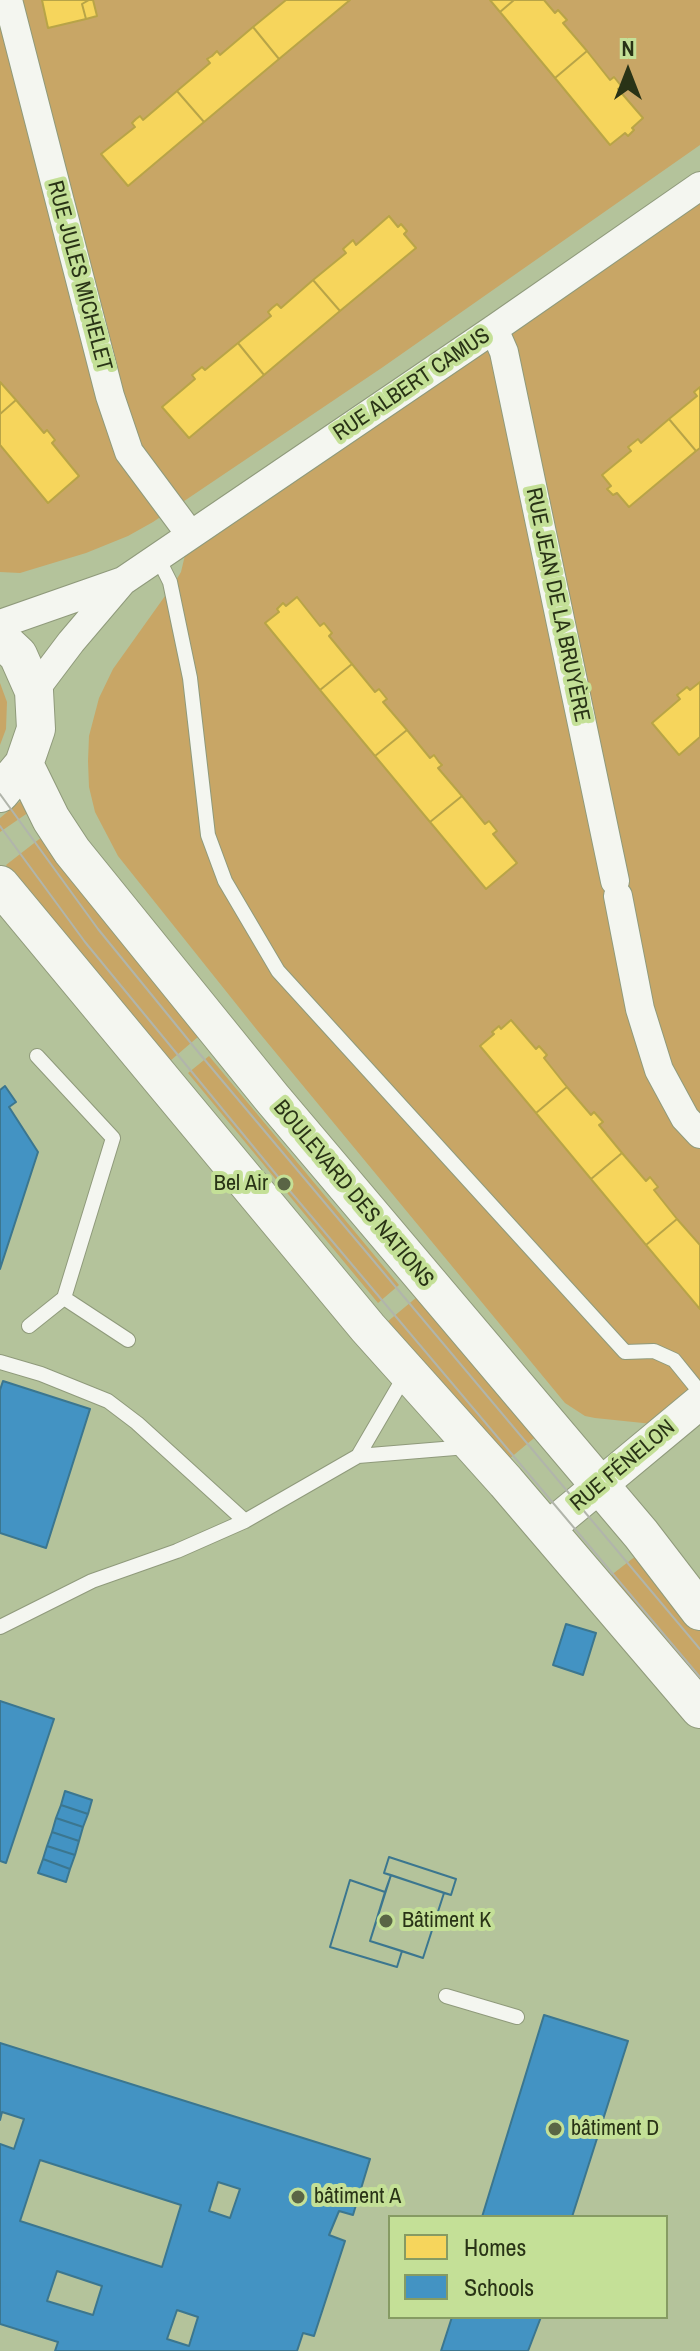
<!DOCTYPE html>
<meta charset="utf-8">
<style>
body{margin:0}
#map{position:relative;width:700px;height:2351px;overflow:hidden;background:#b4c39b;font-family:"Archivo Narrow",sans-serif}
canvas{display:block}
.legend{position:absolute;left:388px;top:2215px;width:280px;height:104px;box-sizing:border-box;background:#c4e097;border:2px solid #869b63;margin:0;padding:10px 14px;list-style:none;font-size:24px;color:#293316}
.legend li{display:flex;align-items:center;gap:16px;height:40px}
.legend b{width:40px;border:2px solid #869b63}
.north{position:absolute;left:588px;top:32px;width:80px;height:80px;-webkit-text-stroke:6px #c4e097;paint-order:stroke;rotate:0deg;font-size:22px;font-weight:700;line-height:32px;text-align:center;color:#293316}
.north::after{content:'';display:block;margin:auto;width:28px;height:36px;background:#293316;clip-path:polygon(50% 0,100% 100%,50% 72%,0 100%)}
</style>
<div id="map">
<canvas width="700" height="2351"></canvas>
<ul class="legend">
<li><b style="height:22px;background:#f6d55c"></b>Homes</li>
<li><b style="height:22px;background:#4393c3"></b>Schools</li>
</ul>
<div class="north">N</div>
</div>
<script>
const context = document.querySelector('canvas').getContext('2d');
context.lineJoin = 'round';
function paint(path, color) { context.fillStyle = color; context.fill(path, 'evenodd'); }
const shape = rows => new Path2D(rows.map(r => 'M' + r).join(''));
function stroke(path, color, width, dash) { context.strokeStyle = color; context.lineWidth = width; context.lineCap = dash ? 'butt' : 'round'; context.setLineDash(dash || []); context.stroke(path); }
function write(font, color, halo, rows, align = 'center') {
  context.font = font + ' "Archivo Narrow",sans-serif'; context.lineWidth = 8; context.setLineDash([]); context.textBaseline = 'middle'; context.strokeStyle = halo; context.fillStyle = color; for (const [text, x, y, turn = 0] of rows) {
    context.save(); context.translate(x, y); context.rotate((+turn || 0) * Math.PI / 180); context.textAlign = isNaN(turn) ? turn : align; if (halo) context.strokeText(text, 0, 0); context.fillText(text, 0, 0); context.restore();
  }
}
paint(shape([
 [0,0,700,0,700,145,383,367,153,522,128,536,86,553,20,573,0,572],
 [700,186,700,1402,672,1426,595,1418,585,1416,565,1403,257,1030,118,856,95,812,89,787,88,761,89,736,99,698,113,669,175,582,181,572,190,534],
 [0,683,7,702,6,729,0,745],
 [24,798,32,810,0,832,0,818],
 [47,833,206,1030,163,1067,6,865],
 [209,1056,399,1285,378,1303,188,1073],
 [423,1292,539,1434,503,1464,381,1327],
 [641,1552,700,1626,700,1694,601,1583]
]), '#c8a666');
const homes = shape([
 [42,0,89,0,82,4,86,19,48,28,42,0],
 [89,0,93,0,97,16,86,19,82,4,89,0],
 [286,0,350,0,279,59,253,27,286,0],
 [490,0,514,0,500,12,490,0],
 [514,0,544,0,555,13,558,10,567,20,563,23,587,51,555,78,500,12,514,0],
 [253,27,279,59,204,122,177,91,210,63,207,59,212,56,217,51,220,55,253,27],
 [587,51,610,80,614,77,622,87,618,89,643,118,632,128,634,130,628,136,625,133,610,145,555,78,587,51],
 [177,91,204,122,128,186,101,154,135,127,132,123,136,119,140,116,143,120,177,91],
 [389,216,398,227,401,224,407,231,404,234,416,248,340,311,313,280,346,253,343,249,353,240,356,245,389,216],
 [313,280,340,311,264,375,238,343,271,316,268,312,272,308,277,304,281,308,313,280],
 [238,343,264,375,189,438,162,407,195,379,192,375,202,367,205,370,238,343],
 [0,382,16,400,0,414,0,382],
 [700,387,700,448,696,451,669,419,697,396,694,392,700,387],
 [16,400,44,433,47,430,55,440,52,443,79,476,48,503,0,445,0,414,16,400],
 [669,419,696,451,629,507,617,493,613,495,607,489,611,486,602,475,631,451,628,447,638,439,641,443,669,419],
 [297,597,320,626,324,623,332,633,329,636,352,664,320,690,265,623,279,612,277,609,283,603,286,606,297,597],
 [352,664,375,692,379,689,387,699,383,702,407,730,375,756,320,690,352,664],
 [700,682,700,737,679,755,652,723,680,699,677,695,687,687,690,690,700,682],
 [407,730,430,758,434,755,439,762,442,765,438,768,462,796,430,822,375,756,407,730],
 [462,796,485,824,489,821,497,831,493,834,517,863,486,889,430,822,462,796],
 [511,1020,536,1049,539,1046,547,1055,544,1058,567,1087,536,1113,480,1046,494,1034,492,1032,499,1026,501,1029,511,1020],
 [567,1087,591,1115,594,1112,603,1122,599,1125,622,1153,591,1179,536,1113,567,1087],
 [622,1153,646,1181,650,1177,658,1187,654,1190,677,1219,646,1245,591,1179,622,1153],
 [677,1219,700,1245,700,1309,646,1245,677,1219]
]);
paint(homes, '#f6d55c');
stroke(homes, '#b8a447', 2);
const schools = shape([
 [5,1086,16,1102,9,1107,38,1152,0,1269,0,1090,5,1086],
 [3,1381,90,1409,46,1548,0,1533,0,1390,3,1381],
 [566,1624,596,1633,583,1675,553,1665,566,1624],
 [0,1701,54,1719,6,1863,0,1861,0,1701],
 [65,1791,92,1800,88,1814,61,1805,65,1791],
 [61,1805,88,1814,83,1827,56,1818,61,1805],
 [56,1818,83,1827,79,1841,52,1832,56,1818],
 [52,1832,79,1841,75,1855,47,1846,52,1832],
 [47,1846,75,1855,70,1869,43,1859,47,1846],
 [389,1857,456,1879,451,1895,384,1873,389,1857],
 [389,1857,456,1879,451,1895,444,1893,423,1958,402,1951,397,1967,330,1947,350,1880,385,1892,391,1875,384,1873,389,1857],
 [43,1859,70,1869,66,1882,38,1873,43,1859],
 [391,1875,444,1893,423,1958,370,1941,391,1875],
 [350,1880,385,1892,370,1941,402,1951,397,1967,330,1947,350,1880],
 [544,2015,628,2041,572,2217,482,2217,544,2015],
 [0,2043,370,2159,353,2215,339,2211,329,2235,345,2241,314,2336,303,2333,297,2351,55,2351,58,2342,0,2324,0,2144,14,2149,24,2119,2,2112,0,2120,0,2043],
 [40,2160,181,2205,162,2267,20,2221,40,2160],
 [218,2182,240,2189,230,2218,209,2211,218,2182],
 [57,2271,102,2286,93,2315,47,2301,57,2271],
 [177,2310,198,2317,189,2346,167,2339,177,2310],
 [452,2317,541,2317,528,2351,441,2351,452,2317]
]);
paint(schools, '#4393c3');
stroke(schools, '#3b768f', 2);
const service = shape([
 [158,558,170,582,190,678,208,835,225,881,278,971,625,1352,654,1351,674,1360,700,1392],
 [64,1298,128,1340],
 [29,1326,64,1298,113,1138,37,1056],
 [0,1362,41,1374,108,1401,137,1423,245,1521],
 [407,1372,358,1456,467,1447],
 [0,1627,92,1581,177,1551,245,1521,358,1456],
 [446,1996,517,2017]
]);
const minor = shape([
 [8,0,110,396,129,452,190,534],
 [494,329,504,352,615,881],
 [0,624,123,581,494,329,700,186],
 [34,691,71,642,122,582],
 [618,896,640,1009,659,1070,685,1118,700,1134]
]);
const tertiary = shape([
 [546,1530,700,1402]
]);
const secondary = shape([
 [0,638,18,655,34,691,36,729,24,764,0,793],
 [24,764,51,819,72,851,272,1098,641,1534,700,1611],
 [0,885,368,1328,506,1482,700,1709]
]);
stroke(service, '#8f9a7b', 16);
stroke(minor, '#8f9a7b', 30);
stroke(tertiary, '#8f9a7b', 36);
stroke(secondary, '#8f9a7b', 40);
stroke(service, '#f4f6f0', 14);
stroke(minor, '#f4f6f0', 28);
stroke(tertiary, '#f4f6f0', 34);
stroke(secondary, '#f4f6f0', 38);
stroke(shape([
 [0,794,98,929,199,1053,700,1649],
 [0,826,85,942,284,1184,700,1677]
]), '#b1b5ab', 2);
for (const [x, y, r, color] of [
 [284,1184,8,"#5a6545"],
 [386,1921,8,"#5a6545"],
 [555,2129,8,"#5a6545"],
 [298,2197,8,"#5a6545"]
]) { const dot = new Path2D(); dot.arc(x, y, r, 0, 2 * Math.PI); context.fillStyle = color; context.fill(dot); stroke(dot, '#c4e097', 3); }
write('22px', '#293316', '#c4e097', [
 ["RUE JULES MICHELET",79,276,75],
 ["RUE ALBERT CAMUS",412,385,-34],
 ["RUE JEAN DE LA BRUYÈRE",557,605,78],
 ["BOULEVARD DES NATIONS",353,1194,50],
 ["RUE FÉNELON",623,1466,-40]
]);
write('22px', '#293316', '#c4e097', [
 ["Bel Air",268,1184,"right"],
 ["Bâtiment K",402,1921],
 ["bâtiment D",571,2129],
 ["bâtiment A",314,2197]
], 'left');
</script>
